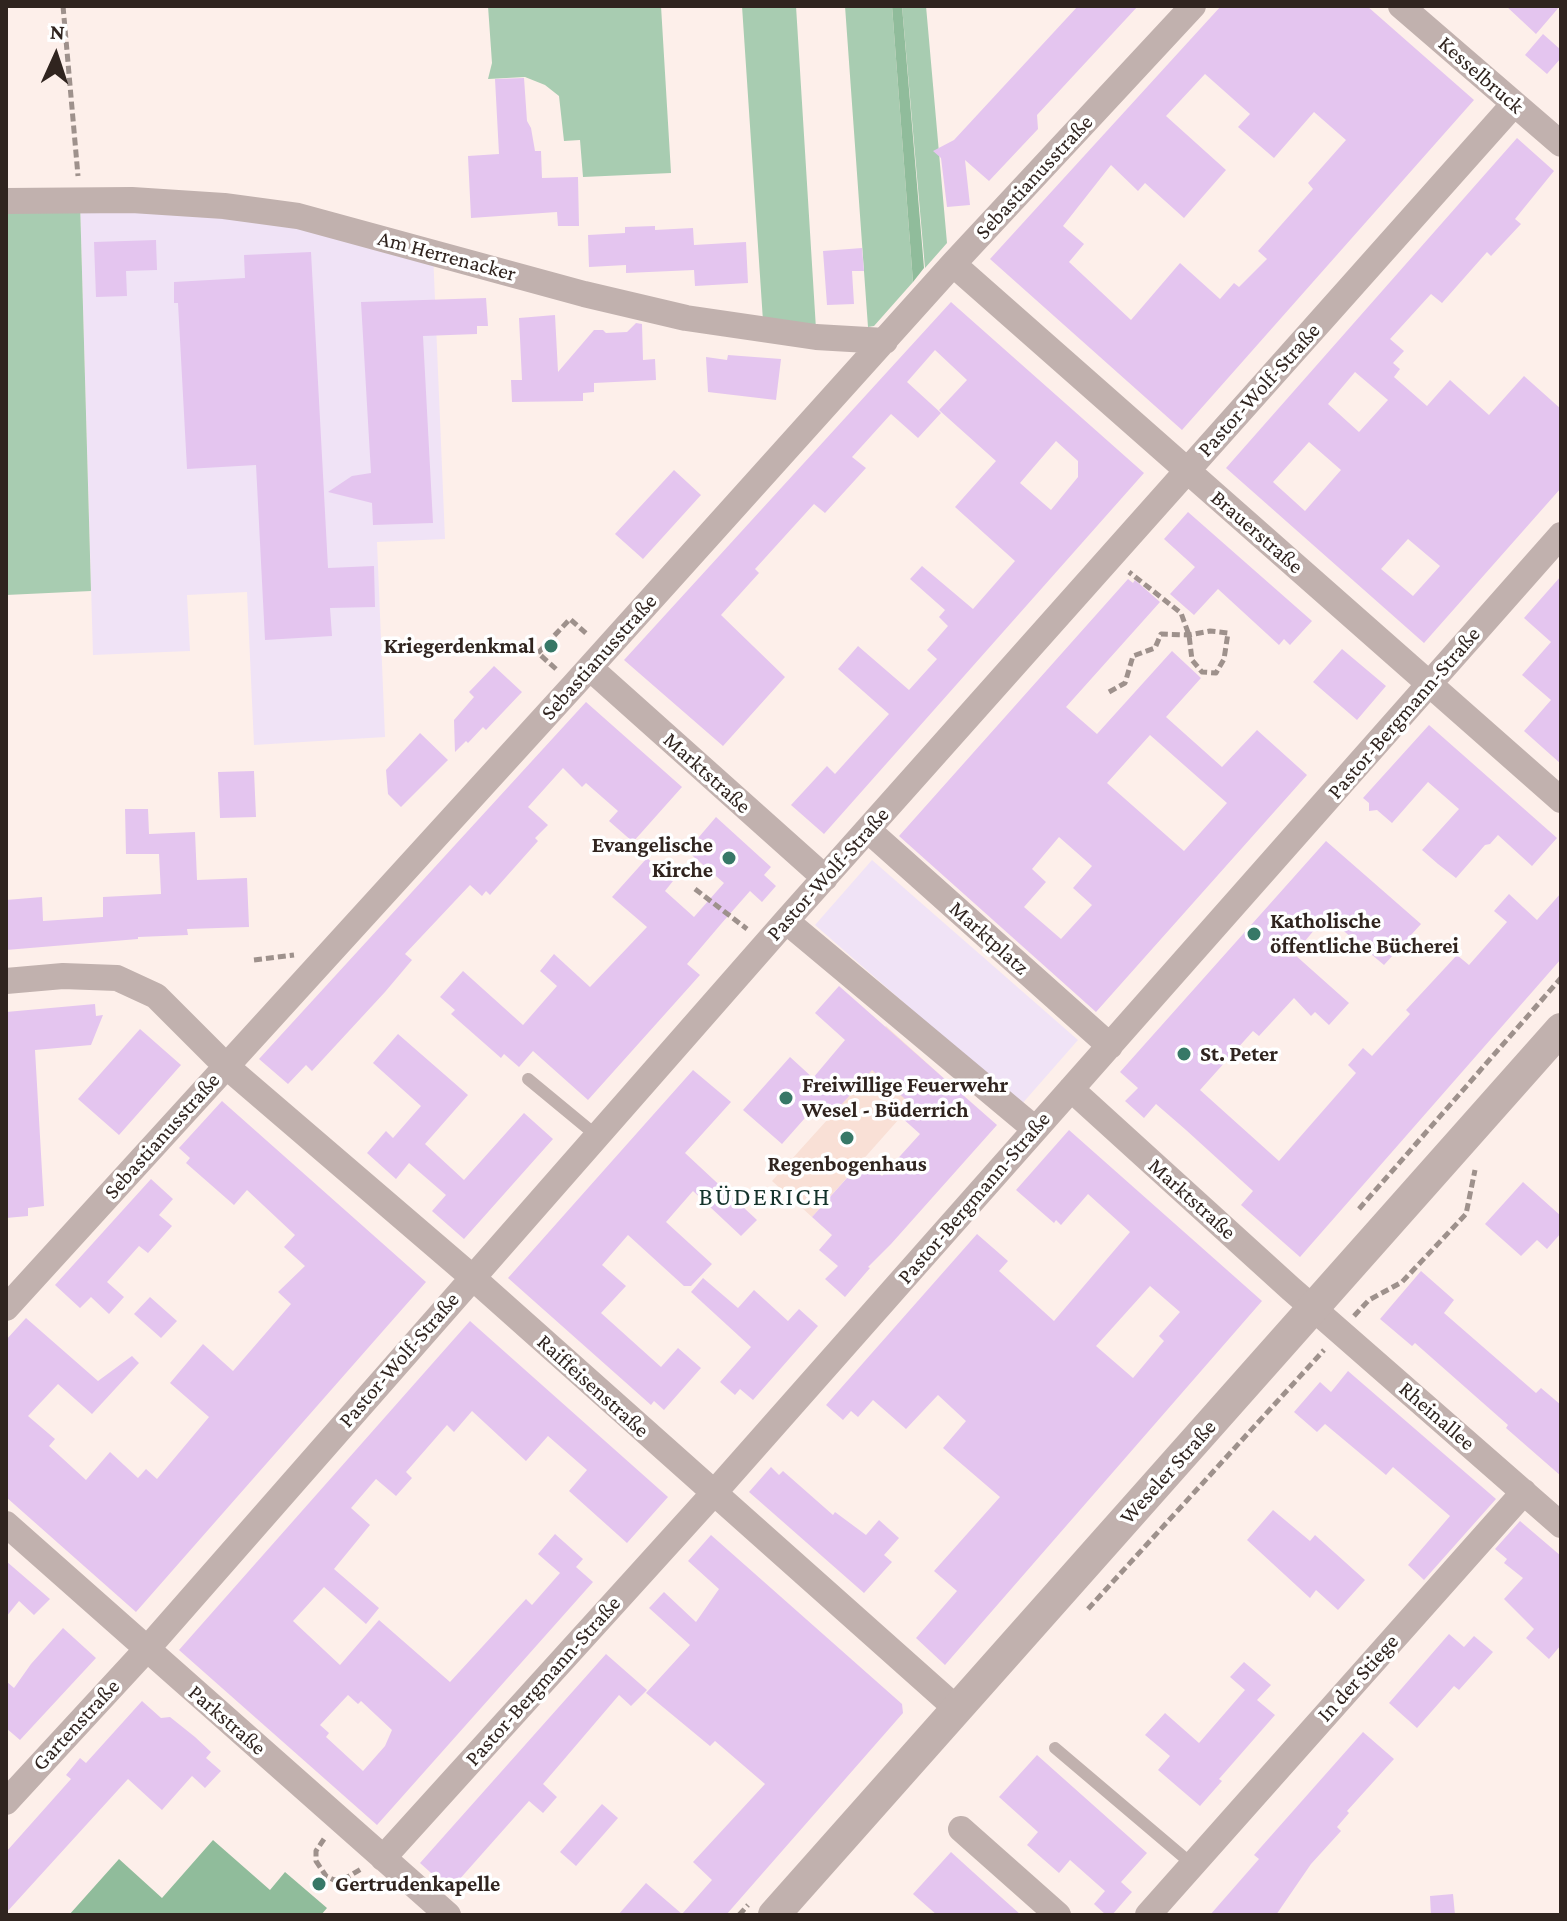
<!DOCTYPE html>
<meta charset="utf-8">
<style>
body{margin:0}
#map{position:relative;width:1567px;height:1921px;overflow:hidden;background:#fdefea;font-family:"Crimson Pro",serif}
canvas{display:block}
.frame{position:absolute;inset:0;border:8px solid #30241f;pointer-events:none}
.north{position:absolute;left:16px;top:16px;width:80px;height:80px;-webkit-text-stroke:6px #fff;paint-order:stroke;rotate:3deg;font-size:22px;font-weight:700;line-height:32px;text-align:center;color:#30241f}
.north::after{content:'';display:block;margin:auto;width:28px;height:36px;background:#30241f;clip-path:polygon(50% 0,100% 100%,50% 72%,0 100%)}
</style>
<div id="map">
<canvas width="1567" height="1921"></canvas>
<div class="frame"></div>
<div class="north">N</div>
</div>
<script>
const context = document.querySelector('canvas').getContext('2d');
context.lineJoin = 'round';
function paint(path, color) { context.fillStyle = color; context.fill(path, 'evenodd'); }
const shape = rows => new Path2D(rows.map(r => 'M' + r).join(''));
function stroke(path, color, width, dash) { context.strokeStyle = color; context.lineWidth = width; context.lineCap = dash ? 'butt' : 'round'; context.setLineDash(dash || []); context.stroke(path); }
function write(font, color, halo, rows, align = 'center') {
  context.font = font + ' "Crimson Pro",serif'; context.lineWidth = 7; context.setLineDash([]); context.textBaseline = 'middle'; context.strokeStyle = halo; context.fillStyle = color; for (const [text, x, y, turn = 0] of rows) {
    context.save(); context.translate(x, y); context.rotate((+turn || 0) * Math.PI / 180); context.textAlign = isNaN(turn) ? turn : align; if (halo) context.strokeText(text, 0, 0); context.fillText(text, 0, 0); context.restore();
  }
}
paint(shape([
 [132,200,433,252,445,539,377,542,385,737,254,745,247,592,187,595,190,651,93,655,80,201],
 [872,860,1078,1040,1021,1105,815,925]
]), '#f0e3f6');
paint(shape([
 [886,1026,939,1074,812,1217,772,1181,846,1099,832,1087]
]), '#f9e0d6');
paint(shape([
 [488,6,661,6,671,173,583,177,580,140,564,141,559,96,545,85,525,77,488,79,492,63],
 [742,6,796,6,816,329,763,321],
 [845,6,892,6,913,282,874,326,868,327],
 [902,6,926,6,947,243,925,268],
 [6,201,80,201,91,591,6,595]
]), '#a8ccb1');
paint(shape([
 [892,6,902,6,924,268,913,282],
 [213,1840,270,1890,285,1872,327,1908,321,1915,69,1915,119,1859,162,1898]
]), '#90bc9b');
paint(shape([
 [1078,6,1138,6,1037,115,1038,129,989,181,965,160,970,205,947,207,941,158,933,151,954,140],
 [1221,6,1367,6,1474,100,1182,430,990,259],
 [1205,74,1250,114,1238,127,1274,158,1314,112,1346,140,1308,183,1313,189,1258,251,1267,259,1239,287,1234,283,1220,299,1180,263,1131,320,1069,262,1084,244,1063,226,1111,165,1138,191,1145,183,1184,218,1226,170,1166,116],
 [1506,6,1560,6,1536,34],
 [1543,34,1561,50,1561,58,1547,74,1525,55],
 [524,78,527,121,531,128,535,151,541,151,542,178,578,177,579,226,558,226,557,212,471,218,468,156,499,154,495,79],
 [1517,138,1554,171,1515,219,1521,224,1491,256,1487,252,1442,303,1431,294,1390,339,1404,351,1393,363,1400,369,1394,377,1427,406,1450,380,1489,415,1524,376,1561,409,1561,488,1424,643,1226,468],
 [1355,372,1388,400,1359,432,1328,404],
 [1309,442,1341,470,1305,511,1273,482],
 [1408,539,1440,566,1413,596,1381,569],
 [655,226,655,230,693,228,694,245,746,242,748,283,695,286,694,270,626,273,626,265,589,267,588,235,625,233,625,227],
 [156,240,157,270,126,271,127,296,96,297,94,242],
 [862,248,864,271,852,271,854,304,827,305,823,251],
 [311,252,328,568,374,566,375,607,330,608,332,636,265,640,256,465,187,469,178,303,174,303,174,282,245,278,244,255],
 [486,298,488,326,477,326,477,334,423,336,433,523,373,525,372,503,328,492,352,476,371,473,361,302],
 [951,302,1144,473,824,834,791,805,827,766,835,774,889,714,838,669,858,646,909,690,937,659,927,650,948,626,939,617,945,610,910,579,922,566,973,609,1015,561,955,507,996,461,939,410,967,380,935,350,907,382,941,413,918,438,891,414,852,457,866,468,825,513,814,504,755,569,759,573,721,615,785,677,723,746,624,660],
 [1056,441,1078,461,1078,477,1051,510,1020,483],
 [555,315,558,372,594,330,603,330,606,333,627,332,636,323,642,324,643,360,655,359,656,380,594,383,594,392,583,393,583,401,512,402,511,380,522,380,519,318],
 [728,355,781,359,776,400,708,392,706,357,727,360],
 [674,470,701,495,643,559,615,534],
 [1188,512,1312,621,1290,645,1284,639,1279,645,1218,589,1194,615,1170,594,1195,567,1164,539],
 [1561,576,1561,764,1524,731,1551,700,1522,675,1551,642,1524,618],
 [1128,579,1133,583,1135,580,1160,602,1066,707,1097,734,1172,651,1201,678,1166,717,1222,767,1257,730,1307,775,1096,1012,899,836],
 [1150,735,1227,803,1184,851,1107,783],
 [1059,837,1092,866,1073,888,1092,905,1061,939,1024,907,1046,882,1032,869],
 [1342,649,1386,686,1357,720,1313,682],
 [494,666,522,692,486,730,483,727,468,743,466,741,455,752,454,720,474,697,469,692],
 [586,702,682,787,633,842,609,821,618,811,586,783,582,787,563,768,528,807,548,825,535,838,538,841,490,895,486,891,482,896,470,885,405,954,412,960,385,992,312,1071,306,1065,288,1084,259,1059],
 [1429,725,1557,838,1532,866,1498,835,1490,844,1485,845,1456,878,1438,864,1422,850,1459,809,1428,782,1392,823,1377,810,1369,811,1369,803,1363,798],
 [420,733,448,760,401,807,388,794,386,770],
 [254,771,256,817,220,818,218,772],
 [125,809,148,809,149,834,195,832,197,880,247,878,249,927,187,929,188,935,138,937,138,939,6,950,6,900,42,897,43,921,103,917,103,897,161,894,159,854,126,854],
 [716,817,771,867,764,875,776,886,762,902,750,891,721,924,687,964,700,975,588,1100,533,1051,519,1067,504,1054,501,1058,451,1014,455,1010,440,997,463,971,523,1025,557,986,540,971,554,954,590,987,647,927,612,897,647,858,673,881,665,891,694,917,724,883,687,851],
 [1326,841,1421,924,1384,965,1326,916,1294,954,1349,1003,1329,1025,1315,1012,1311,1016,1294,998,1259,1036,1253,1031,1200,1090,1279,1161,1356,1073,1348,1065,1363,1048,1372,1056,1410,1014,1406,1010,1457,955,1469,965,1507,922,1494,911,1509,894,1537,920,1561,893,1561,959,1300,1257,1241,1205,1253,1191,1186,1130,1156,1104,1144,1118,1125,1101,1138,1088,1120,1072],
 [839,986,997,1125,891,1244,868,1267,870,1268,845,1297,825,1279,838,1266,819,1250,832,1235,812,1217,864,1159,882,1176,920,1134,901,1117,912,1105,872,1070,834,1113,820,1101,782,1144,743,1110,790,1057,813,1078,845,1040,815,1013],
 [95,1004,96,1016,103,1015,91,1045,35,1050,44,1206,28,1208,28,1216,6,1218,6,1012],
 [140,1029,181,1065,119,1135,78,1099],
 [398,1034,468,1095,425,1144,464,1180,524,1113,553,1139,464,1239,432,1211,446,1195,409,1163,396,1179,367,1153,386,1131,393,1138,421,1106,373,1063],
 [693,1070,731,1102,685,1153,757,1220,741,1236,693,1191,666,1222,712,1264,691,1286,684,1286,628,1235,602,1265,626,1286,601,1313,661,1367,678,1348,701,1368,664,1410,654,1401,651,1405,508,1278],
 [222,1101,426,1282,136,1612,6,1497,6,1340,26,1318,98,1381,132,1356,139,1363,92,1414,58,1384,28,1416,55,1439,49,1446,86,1480,110,1452,138,1478,146,1469,157,1479,209,1417,170,1383,203,1344,233,1371,291,1304,278,1292,305,1266,284,1247,295,1235,247,1190,234,1205,186,1163,190,1158,179,1148],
 [1069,1130,1262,1301,945,1665,916,1638,957,1591,934,1571,1000,1497,943,1448,966,1421,938,1395,906,1429,873,1400,858,1417,851,1411,843,1420,826,1405,977,1234,1008,1261,999,1271,1054,1321,1130,1232,1088,1194,1061,1225,1056,1220,1054,1223,1016,1190],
 [1150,1286,1180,1312,1159,1336,1164,1341,1133,1378,1096,1346],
 [151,1179,173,1199,159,1215,172,1226,148,1253,139,1246,107,1282,124,1297,109,1314,91,1297,80,1308,55,1285],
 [1523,1182,1561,1216,1561,1233,1547,1249,1537,1240,1521,1256,1485,1224],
 [1421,1271,1454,1300,1444,1313,1536,1393,1541,1388,1561,1405,1561,1476,1506,1428,1508,1425,1415,1343,1412,1346,1380,1319],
 [703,1278,738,1308,754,1290,788,1321,799,1309,818,1326,753,1400,740,1389,735,1395,720,1382,751,1347,691,1292],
 [150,1297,177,1321,161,1338,134,1314],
 [470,1321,668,1497,627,1543,569,1491,587,1470,548,1436,526,1461,472,1411,454,1432,447,1425,406,1472,412,1478,396,1496,376,1479,351,1508,370,1525,334,1569,379,1608,366,1624,324,1587,293,1621,340,1665,379,1620,450,1682,526,1599,532,1605,560,1573,538,1554,555,1534,583,1559,576,1567,593,1582,377,1825,179,1650],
 [348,1695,358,1704,361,1701,392,1730,385,1746,363,1771,326,1737,329,1733,320,1725],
 [1348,1371,1496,1499,1424,1580,1408,1565,1450,1516,1393,1467,1386,1475,1325,1424,1317,1432,1294,1412,1320,1382,1331,1392],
 [771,1467,779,1475,783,1471,833,1515,835,1512,866,1535,879,1520,899,1538,884,1555,892,1562,864,1593,749,1492],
 [1273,1510,1310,1541,1315,1535,1365,1580,1338,1610,1316,1590,1310,1598,1247,1540],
 [1520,1521,1561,1556,1561,1645,1549,1659,1526,1638,1534,1629,1504,1599,1523,1578,1504,1563,1507,1559,1495,1549],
 [711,1535,902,1704,903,1713,726,1915,618,1915,646,1883,682,1914,712,1880,693,1862,765,1784,715,1741,710,1746,646,1693,690,1645,649,1608,664,1592,696,1622,719,1589,688,1561],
 [6,1561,50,1599,34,1615,19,1601,6,1617],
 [63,1628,96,1658,20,1740,6,1728,6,1681,14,1688,31,1664],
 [1449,1634,1464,1647,1474,1636,1493,1652,1459,1690,1454,1686,1417,1728,1389,1703],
 [606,1654,647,1690,631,1706,619,1695,543,1784,557,1797,543,1813,529,1801,450,1890,420,1863],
 [1244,1662,1271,1685,1257,1700,1275,1715,1219,1779,1222,1781,1200,1806,1158,1770,1170,1756,1145,1735,1165,1713,1199,1743,1245,1690,1230,1677],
 [142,1701,161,1718,170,1717,195,1737,211,1752,206,1758,221,1771,205,1788,192,1776,162,1810,128,1779,6,1913,6,1852,71,1779,66,1775,80,1758,86,1763],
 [1363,1732,1394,1759,1347,1811,1349,1813,1337,1827,1341,1831,1311,1864,1276,1915,1210,1915,1259,1859,1254,1855],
 [1037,1755,1147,1853,1121,1882,1132,1892,1112,1915,1106,1915,1094,1904,1105,1891,1070,1860,1059,1873,1027,1845,1038,1832,999,1797],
 [602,1804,618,1818,576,1866,560,1852],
 [951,1852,973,1872,1021,1915,937,1915,913,1894],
 [1453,1894,1455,1915,1431,1915,1430,1896]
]), '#e4c5ef');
stroke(shape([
 [63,6,78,176],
 [556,669,538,653,570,619,588,635],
 [1109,692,1125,683,1133,656,1155,648,1161,634,1189,635,1210,631,1228,633,1224,659,1216,673,1202,672,1192,660,1189,635,1181,613,1129,572],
 [695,889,747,929],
 [254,960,294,955],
 [1359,1209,1561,978],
 [1354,1316,1369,1300,1402,1282,1466,1214,1475,1170],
 [1088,1609,1324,1350],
 [324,1839,316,1851,316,1861,326,1876,334,1880,346,1878,361,1869],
 [739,1915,748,1905]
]), '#9e918c', 5, [8, 4]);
stroke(shape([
 [528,1079,597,1136],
 [1055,1748,1193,1865]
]), '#c1b1ae', 12);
stroke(shape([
 [1401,6,1561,144],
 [6,201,132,200,224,206,298,216,584,294,686,318,816,337,885,341],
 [953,264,1561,800],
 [590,668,825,878],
 [868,830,1110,1046],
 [786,921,1035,1129],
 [6,981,63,976,117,978,156,996,226,1066,472,1277,957,1709],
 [1071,1089,1290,1288,1561,1525],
 [6,1308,574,685,953,264,1193,6],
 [6,1524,448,1915],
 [6,1802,147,1649,786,921,1514,104],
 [961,1829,1058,1915],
 [383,1858,713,1494,1561,535],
 [1148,1915,1524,1492]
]), '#c1b1ae', 26);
stroke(shape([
 [774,1915,1561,1029]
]), '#c1b1ae', 32);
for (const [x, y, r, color] of [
 [551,646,8,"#377867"],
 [729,858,8,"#377867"],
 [1254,934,8,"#377867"],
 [1184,1054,8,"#377867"],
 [786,1098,8,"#377867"],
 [847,1138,8,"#377867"],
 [319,1884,8,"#377867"]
]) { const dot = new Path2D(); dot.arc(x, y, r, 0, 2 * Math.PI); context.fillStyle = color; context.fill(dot); stroke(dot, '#fff', 3); }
write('22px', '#30241f', '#fff', [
 ["Kesselbruck",1481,75,41],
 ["Sebastianusstraße",1034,177,-47],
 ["Am Herrenacker",447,256,15],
 ["Pastor-Wolf-Straße",1259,390,-48],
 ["Brauerstraße",1257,532,41],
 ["Sebastianusstraße",599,657,-48],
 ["Pastor-Bergmann-Straße",1404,713,-49],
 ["Marktstraße",707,773,42],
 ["Pastor-Wolf-Straße",828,874,-48],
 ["Marktplatz",989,938,42],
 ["Sebastianusstraße",162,1136,-48],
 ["Pastor-Bergmann-Straße",974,1198,-49],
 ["Marktstraße",1192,1199,42],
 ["Pastor-Wolf-Straße",399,1360,-49],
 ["Raiffeisenstraße",593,1386,42],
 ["Rheinallee",1437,1416,41],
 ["Weseler Straße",1168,1472,-48],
 ["In der Stiege",1358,1678,-48],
 ["Pastor-Bergmann-Straße",543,1681,-48],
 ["Parkstraße",227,1720,41],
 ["Gartenstraße",76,1725,-47]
]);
write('bold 22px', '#30241f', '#fff', [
 ["Kriegerdenkmal",535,646,"right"],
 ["Evangelische",713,845,"right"],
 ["Kirche",713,870,"right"],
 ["Katholische",1270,921],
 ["öffentliche Bücherei",1270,946],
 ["St. Peter",1200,1054],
 ["Freiwillige Feuerwehr",802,1085],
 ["Wesel - Büderrich",802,1110],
 ["Regenbogenhaus",847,1164,"center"],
 ["Gertrudenkapelle",335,1884]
], 'left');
context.letterSpacing = '2px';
write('26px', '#14332b', '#fff', [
 ["BÜDERICH",765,1197]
]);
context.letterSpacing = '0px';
</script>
